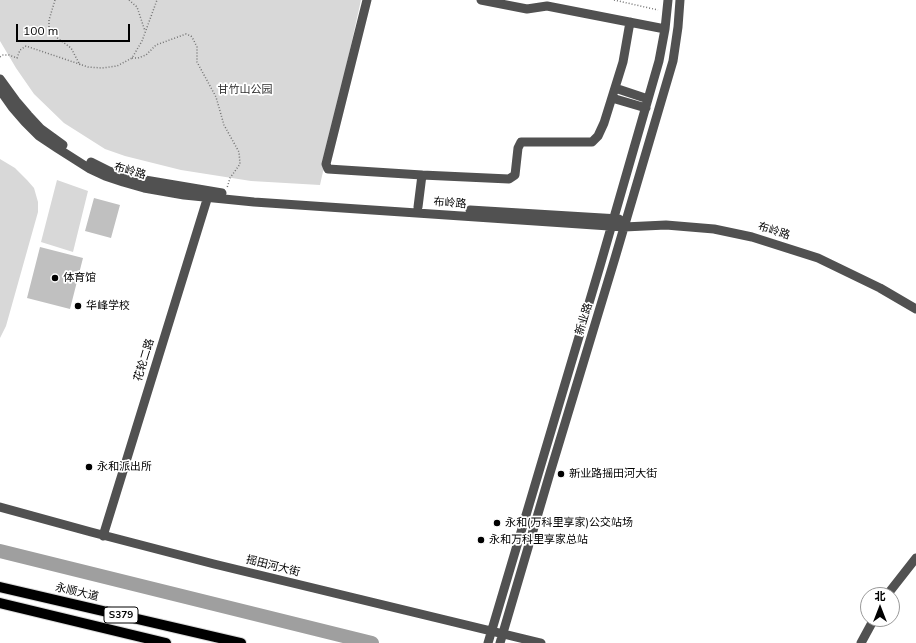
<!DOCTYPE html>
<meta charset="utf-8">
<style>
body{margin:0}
#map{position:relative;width:916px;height:643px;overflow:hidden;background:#fff;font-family:Mulish,"Noto Sans SC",sans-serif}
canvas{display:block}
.north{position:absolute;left:860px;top:587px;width:40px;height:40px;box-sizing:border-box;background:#fff;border:1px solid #999;border-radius:50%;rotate:0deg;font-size:11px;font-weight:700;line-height:16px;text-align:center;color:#000}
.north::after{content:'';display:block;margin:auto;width:14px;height:18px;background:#000;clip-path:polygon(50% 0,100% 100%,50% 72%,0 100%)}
.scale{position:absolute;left:16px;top:24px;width:114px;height:18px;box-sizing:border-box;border:2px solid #000;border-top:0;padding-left:5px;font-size:12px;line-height:14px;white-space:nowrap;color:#000;-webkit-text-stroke:3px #fff;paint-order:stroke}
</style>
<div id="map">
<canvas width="916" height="643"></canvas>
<div class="north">北</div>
<div class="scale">100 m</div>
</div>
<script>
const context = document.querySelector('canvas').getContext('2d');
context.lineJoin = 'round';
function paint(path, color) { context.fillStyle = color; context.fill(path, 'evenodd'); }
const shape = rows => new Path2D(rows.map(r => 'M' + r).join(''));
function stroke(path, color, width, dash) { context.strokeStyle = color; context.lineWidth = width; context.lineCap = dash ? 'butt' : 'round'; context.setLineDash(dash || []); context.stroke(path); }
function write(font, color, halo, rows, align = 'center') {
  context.font = font + ' Mulish,"Noto Sans SC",sans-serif'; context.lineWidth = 3.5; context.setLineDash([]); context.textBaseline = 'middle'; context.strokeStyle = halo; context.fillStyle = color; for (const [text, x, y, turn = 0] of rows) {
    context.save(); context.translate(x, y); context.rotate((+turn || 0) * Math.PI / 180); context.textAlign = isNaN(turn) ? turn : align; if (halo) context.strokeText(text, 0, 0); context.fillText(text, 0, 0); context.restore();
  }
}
paint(shape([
 [0,0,361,0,320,185,251,181,181,170,125,156,105,149,64,123,34,94,16,68,0,41],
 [0,159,15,168,27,180,34,188,38,202,38,212,6,326,0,338],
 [57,180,88,191,73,252,41,242]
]), '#d8d8d8');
stroke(shape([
 [0,551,372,643]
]), '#9f9f9f', 14);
paint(shape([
 [94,198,120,205,111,238,85,231],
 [40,247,83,258,70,309,27,298]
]), '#c0c0c0');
const major = shape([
 [0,587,241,643],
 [0,603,166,643]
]);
stroke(major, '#dbdbdb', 12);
stroke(shape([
 [55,0,49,20,49,28,52,34,71,48,80,65],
 [129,0,137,7,145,31],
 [614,0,658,10],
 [0,57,3,55,9,55,17,58,20,50,26,46,88,67,102,68,117,66,132,58,142,41,157,0],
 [132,58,138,58,146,55,156,45,186,34,191,36,193,39,197,47,197,62,216,97,224,125,239,152,240,164,230,178,227,188]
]), '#737373', 1.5, [1, 2]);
stroke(shape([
 [367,0,326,164,328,169,422,175,418,207],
 [481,0,527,9,547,6,665,29],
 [0,79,16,101,28,115,41,129,63,145],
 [615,88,648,99],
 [0,90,12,107,25,122,39,136,57,148,90,169,105,176,123,182,144,188,184,195,254,202,624,227,666,225,714,229,752,237,818,258,880,288,916,309],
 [612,98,646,108],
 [91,162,109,171,139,179,222,193],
 [422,175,509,179,515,175,518,148,521,142,592,142,598,136,604,123,623,62,630,22],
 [470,210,619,219],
 [0,507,91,532,214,564,541,643],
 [103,536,209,193],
 [887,595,916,558],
 [488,643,600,266,659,61,665,29,668,0],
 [500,643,550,473,615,258,673,61,678,27,680,0],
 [861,643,874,619]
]), '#515151', 9);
stroke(major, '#000', 10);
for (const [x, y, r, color] of [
 [55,278,4,"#000"],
 [78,306,4,"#000"],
 [89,467,4,"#000"],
 [561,474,4,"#000"],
 [497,523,4,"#000"],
 [481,540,4,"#000"]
]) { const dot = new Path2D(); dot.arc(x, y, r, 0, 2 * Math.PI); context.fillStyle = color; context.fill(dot); stroke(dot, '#fff', 1.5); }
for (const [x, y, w] of [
 [121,615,34]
]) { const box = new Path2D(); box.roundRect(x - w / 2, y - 8, w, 16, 3); context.fillStyle = '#fff'; context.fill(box); stroke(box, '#000', 1); }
write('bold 10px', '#000', null, [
 ["S379",121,615]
]);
write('11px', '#2f2f2f', '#fff', [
 ["甘竹山公园",245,90]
]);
write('11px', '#000', '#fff', [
 ["布岭路",130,171,16],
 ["布岭路",450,203,4],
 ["布岭路",774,231,17],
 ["新业路",584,319,-73],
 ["花轮二路",144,360,-73],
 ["摇田河大街",273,566,14],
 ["永顺大道",77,592,13]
]);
write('11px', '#000', '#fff', [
 ["体育馆",63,278],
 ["华峰学校",86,306],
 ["永和派出所",97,467],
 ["新业路摇田河大街",569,474],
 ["永和(万科里享家)公交站场",505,523],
 ["永和万科里享家总站",489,540]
], 'left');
</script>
